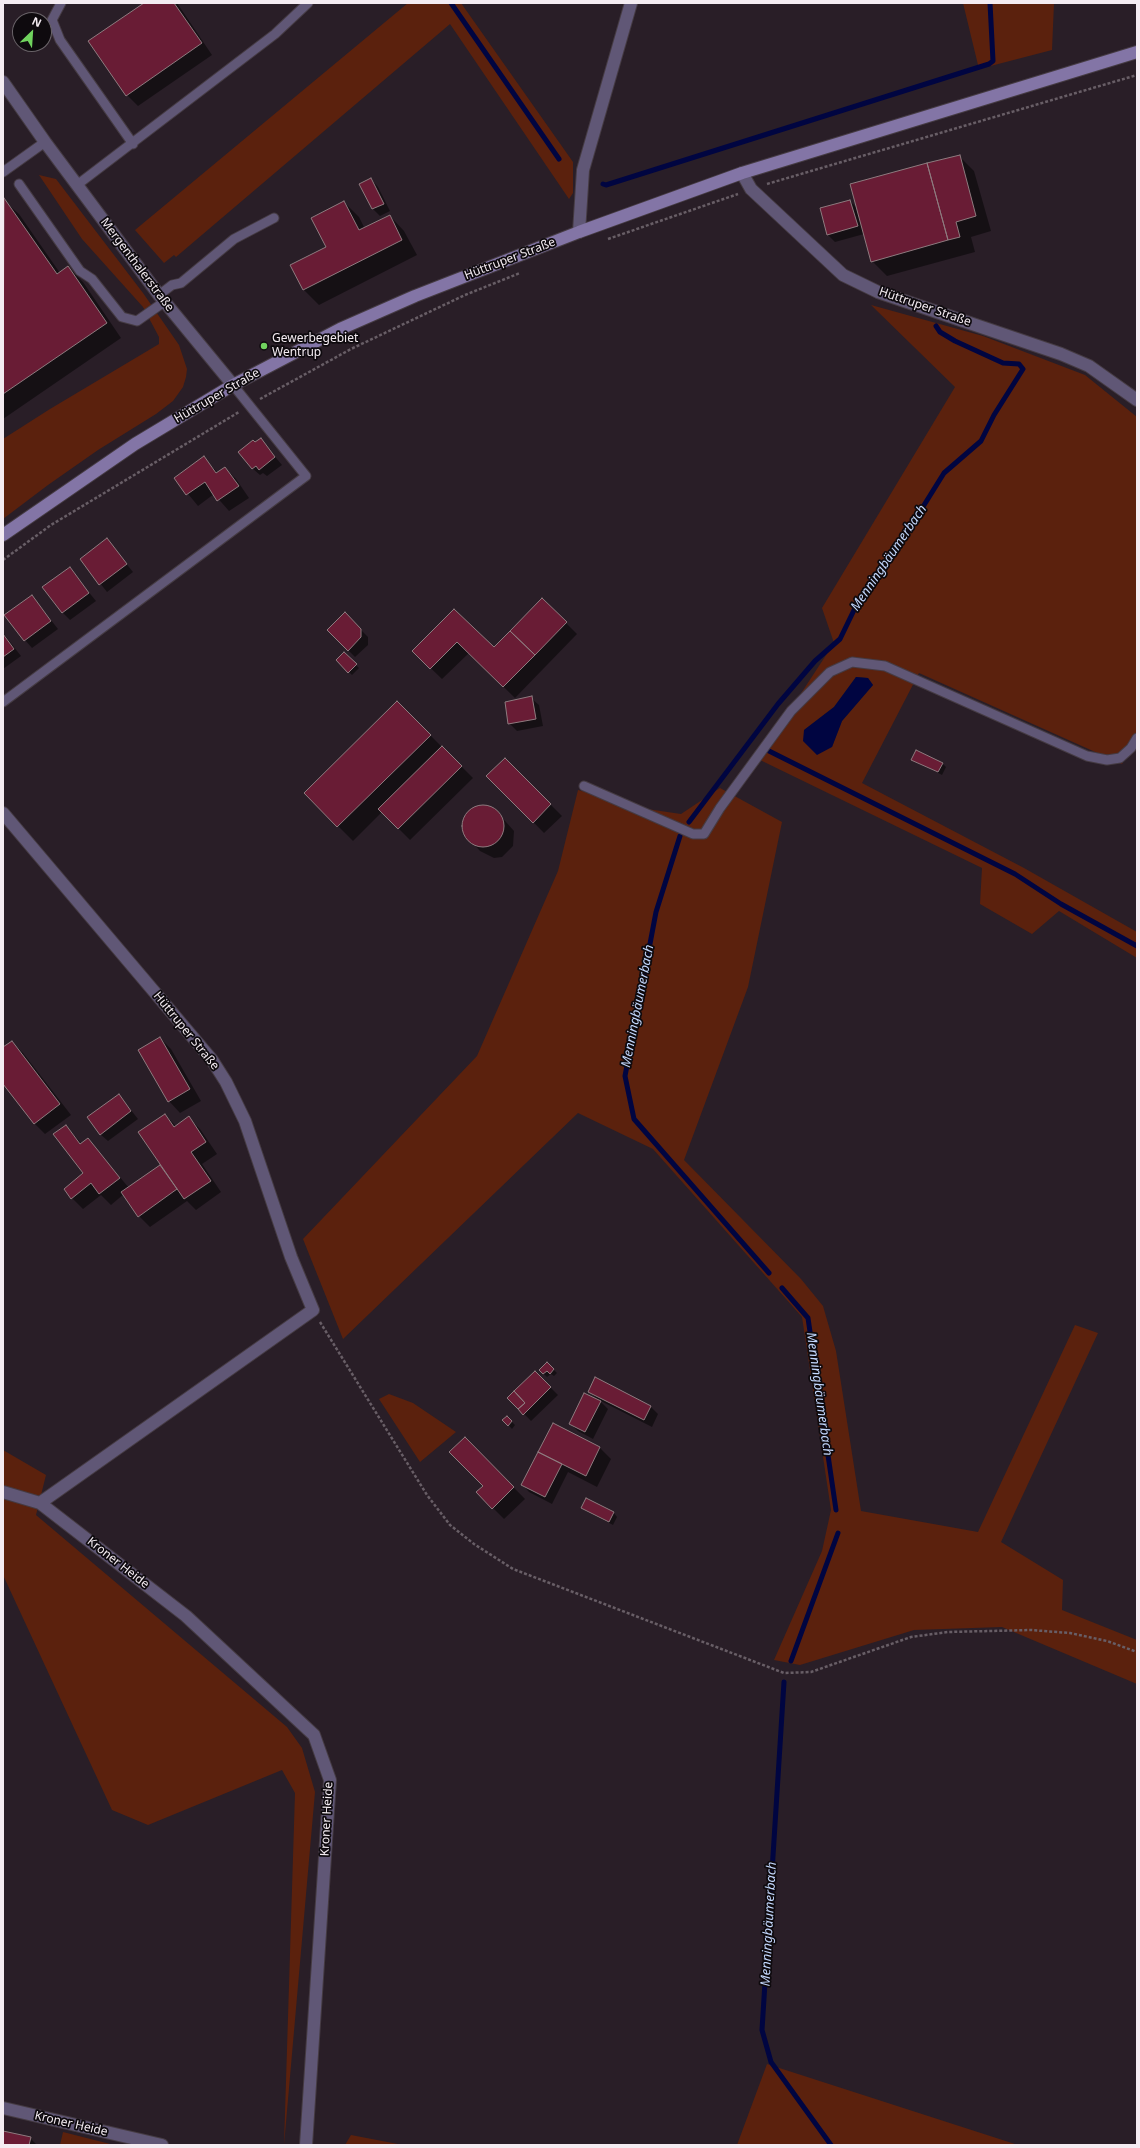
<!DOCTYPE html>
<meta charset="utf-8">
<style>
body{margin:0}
#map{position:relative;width:1140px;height:2148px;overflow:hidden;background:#291e27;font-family:"Noto Sans",sans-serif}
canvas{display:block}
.frame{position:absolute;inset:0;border:4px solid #f4ecf2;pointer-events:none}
.north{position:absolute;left:12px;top:12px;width:40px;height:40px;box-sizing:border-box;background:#0e0a0e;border:1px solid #6a6469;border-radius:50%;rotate:25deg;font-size:11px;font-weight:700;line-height:16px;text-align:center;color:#f4ecf2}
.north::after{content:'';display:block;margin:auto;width:14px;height:18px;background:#70d35e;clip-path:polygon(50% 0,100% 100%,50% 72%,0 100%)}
</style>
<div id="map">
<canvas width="1140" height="2148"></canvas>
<div class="frame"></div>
<div class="north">N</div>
</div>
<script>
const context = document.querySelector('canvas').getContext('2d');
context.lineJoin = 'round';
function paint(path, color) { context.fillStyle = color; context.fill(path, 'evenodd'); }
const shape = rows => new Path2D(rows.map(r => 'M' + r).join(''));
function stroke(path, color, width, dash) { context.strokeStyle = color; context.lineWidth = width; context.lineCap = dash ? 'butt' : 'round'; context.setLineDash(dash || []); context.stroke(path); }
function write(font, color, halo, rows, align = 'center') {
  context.font = font + ' "Noto Sans",sans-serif'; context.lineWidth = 3.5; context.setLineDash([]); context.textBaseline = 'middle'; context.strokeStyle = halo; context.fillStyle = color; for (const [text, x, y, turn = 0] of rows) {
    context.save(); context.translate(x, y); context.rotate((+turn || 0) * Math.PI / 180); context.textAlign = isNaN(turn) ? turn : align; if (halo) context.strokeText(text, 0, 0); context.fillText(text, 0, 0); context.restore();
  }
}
paint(shape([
 [408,3,461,3,573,162,573,193,569,199,450,24,176,257,174,255,164,263,135,230],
 [963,3,1054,3,1052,50,979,69],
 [39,175,56,179,143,293,179,345,187,369,186,377,183,387,173,401,156,414,98,450,48,485,3,519,3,439,50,409,159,344,159,337,143,307,82,239],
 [871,305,983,336,1085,375,1137,417,1137,738,1122,764,919,673,862,783,1024,868,1137,932,1137,958,1059,911,1032,934,980,904,982,868,758,759,834,643,822,608,955,387],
 [856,677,868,678,873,685,842,721,832,747,804,730,834,707],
 [720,788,782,822,748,987,684,1160,801,1279,823,1306,836,1351,861,1511,978,1532,1075,1325,1098,1333,1001,1542,1063,1580,1062,1610,1137,1640,1137,1684,1002,1627,914,1630,800,1665,774,1660,822,1551,831,1510,802,1317,653,1149,578,1113,343,1339,303,1239,477,1056,558,871,578,790,647,809,681,814],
 [389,1394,413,1403,456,1432,420,1462,379,1399],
 [3,1450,46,1475,36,1515,287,1727,302,1748,315,1792,284,2145,295,1793,282,1770,148,1825,112,1810,3,1575],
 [767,2064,1018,2145,737,2145],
 [63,2132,114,2145,60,2145],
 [351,2135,403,2145,345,2145]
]), '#5b210d');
paint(shape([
 [856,677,868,678,873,685,842,721,832,747,817,755,803,741,804,730,834,707]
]), '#000541');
paint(shape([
 [146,3,177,3,212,55,138,106,127,95],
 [959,156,974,171,991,231,971,237,975,252,887,276,872,261,864,234,835,242,828,235,850,201,857,208],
 [371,179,378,187,390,211,380,216,373,209,361,184],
 [3,200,19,214,60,273,68,267,83,282,121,338,3,419],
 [344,202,359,217,365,229,390,216,404,231,417,255,319,305,304,290,292,266,327,248],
 [261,440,282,465,267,476,263,473,260,475,252,468,255,443],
 [204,458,218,473,225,468,236,479,249,498,229,511,214,494,198,506,175,478],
 [107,540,133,572,107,592,81,559],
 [69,568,96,601,70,620,62,612],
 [32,596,58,629,32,648,25,640],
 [542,599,577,634,515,698,469,653,442,679,413,651,454,610,494,649],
 [345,614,368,637,368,645,355,657,328,630],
 [3,633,21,656,3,669],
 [344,653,359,668,352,675,337,660],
 [531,698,539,705,543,726,517,731,509,723],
 [397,702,473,778,410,840,382,812,353,841,305,793],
 [505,759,562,816,544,833,488,776],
 [913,759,942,763,946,767,942,775],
 [484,806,498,813,514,831,513,846,502,857,494,858,480,851,464,833,463,825,465,818,476,807],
 [160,1038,171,1049,201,1101,180,1113,169,1101],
 [12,1042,23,1053,71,1115,45,1134,34,1123,3,1082,3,1049],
 [119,1095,138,1119,108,1141,100,1134],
 [165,1115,176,1126,188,1117,200,1129,217,1154,202,1164,221,1192,196,1210,187,1201,150,1227,139,1216,124,1194,111,1205,101,1195,83,1209,72,1198,85,1174,66,1126,82,1144,88,1139,129,1188,162,1165],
 [547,1363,557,1373,554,1376,551,1374,547,1377,540,1370],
 [535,1372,558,1395,531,1421,509,1398],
 [589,1391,651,1407,658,1414,652,1427,599,1400,608,1409,593,1439,578,1431,570,1424,598,1400],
 [507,1417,515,1425,512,1429,504,1420],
 [553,1425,600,1448,611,1459,597,1487,568,1472,552,1504,529,1492,522,1484],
 [465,1438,525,1499,504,1519,477,1492,484,1486],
 [587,1500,614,1513,617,1517,613,1525,586,1511,583,1508],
 [3,2136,30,2138,37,2145,3,2145]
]), '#0007');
stroke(shape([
 [451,3,559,159],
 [603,184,606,185,989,64,993,61,990,3],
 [769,751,1015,874,1061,904,1137,946],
 [689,822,778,704,815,661,840,639,856,606,875,575,888,563,944,473,981,441,994,415,1023,369,1019,364,1003,363,955,341,940,332,936,326],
 [680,836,656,912,625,1076,634,1119,769,1273],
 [782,1288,808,1318,836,1510],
 [791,1661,838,1533],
 [784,1682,762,2030,771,2062,831,2145]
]), '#000541', 5);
const building = shape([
 [144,3,174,3,202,43,126,96,88,41,144,3],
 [960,155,976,216,956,222,960,237,948,240,927,163,960,155],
 [927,163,948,240,871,262,850,184,927,163],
 [371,178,384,204,372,209,359,184,371,178],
 [4,198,57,274,68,266,107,323,3,394,4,198],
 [850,200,858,226,827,235,820,208,850,200],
 [344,201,359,230,390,215,402,240,303,290,290,265,326,247,311,218,344,201],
 [261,438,275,457,259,470,256,466,252,469,238,452,253,440,255,442,261,438],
 [204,456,216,473,225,467,239,486,217,501,205,482,186,495,174,478,204,456],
 [107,538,127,564,99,585,80,559,107,538],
 [70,567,89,593,62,613,42,587,70,567],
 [32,595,51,621,24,641,4,615,32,595],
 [542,598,567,622,535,655,510,631,542,598],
 [454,609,494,647,510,631,535,655,503,687,457,642,430,669,412,651,454,609],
 [345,612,361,629,361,637,348,651,327,630,345,612],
 [3,634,14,649,3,657,3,634],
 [344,652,357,664,348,673,336,660,344,652],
 [532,696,536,719,508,724,505,702,532,696],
 [397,701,431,735,337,827,304,793,397,701],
 [442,746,462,766,398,829,378,809,442,746],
 [916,750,943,763,938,772,911,760,916,750],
 [505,758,551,804,533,823,486,776,505,758],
 '462 826a21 21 0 1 1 42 0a21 21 0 1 1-42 0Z',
 [160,1037,190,1089,168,1102,138,1050,160,1037],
 [12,1041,60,1104,34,1124,3,1084,3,1047,12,1041],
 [119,1094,131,1111,100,1135,87,1117,119,1094],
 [165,1114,174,1127,189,1116,206,1142,191,1152,211,1181,184,1199,138,1132,165,1114],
 [66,1125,80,1144,88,1138,120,1178,99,1194,91,1183,71,1199,64,1189,83,1173,53,1134,66,1125],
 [160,1165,177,1189,138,1217,121,1192,160,1165],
 [547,1362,554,1369,550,1374,547,1371,543,1374,539,1370,547,1362],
 [535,1371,551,1387,523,1415,518,1409,525,1403,514,1391,535,1371],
 [595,1377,651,1406,644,1420,588,1392,595,1377],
 [514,1391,525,1403,518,1409,507,1398,514,1391],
 [584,1393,601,1401,585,1432,569,1424,584,1393],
 [507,1416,512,1421,508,1426,502,1420,507,1416],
 [553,1423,600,1447,586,1476,538,1452,553,1423],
 [465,1437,514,1487,492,1509,476,1492,483,1486,449,1452,465,1437],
 [538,1452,562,1464,545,1497,521,1485,538,1452],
 [586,1498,614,1512,609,1522,581,1508,586,1498],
 [3,2131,31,2137,29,2145,3,2145,3,2131]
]);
paint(building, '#691c35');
stroke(building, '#8e7b7f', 1);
const lane = shape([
 [61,3,52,20,60,40,133,144],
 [3,172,45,142],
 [19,184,80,271,92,279,122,317,137,321,164,302],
 [77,185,275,34,308,3],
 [159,295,172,285,181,283,234,239,274,218],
 [3,702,306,476,233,385],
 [584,786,693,834,704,834,720,808,791,711,830,672,852,662,885,666,1087,756,1107,760,1120,758,1131,748,1137,738]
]);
const street = shape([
 [3,82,45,142,159,295,233,385],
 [742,173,751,189,843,275,878,292,1061,354,1089,366,1137,400],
 [579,232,583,170,631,3],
 [3,813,212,1060,226,1082,245,1121,291,1257,313,1310,40,1503,186,1616,314,1735,330,1780,306,2145],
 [3,1492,40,1503],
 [3,2108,162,2145]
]);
const secondary = shape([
 [3,535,135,444,233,385,340,329,415,296,579,232,742,173,1137,52]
]);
stroke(lane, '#453b43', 11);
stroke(street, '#453b43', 14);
stroke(secondary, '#453b43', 14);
stroke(shape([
 [767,184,1137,75],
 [608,239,738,194],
 [260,399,351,349,465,295,520,273],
 [3,560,51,525,239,412],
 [320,1322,427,1495,450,1525,474,1544,513,1569,784,1673,811,1672,911,1637,948,1632,1031,1630,1070,1633,1107,1641,1137,1652]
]), '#685e66', 2.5, [3, 2]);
stroke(lane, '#605776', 9);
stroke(street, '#605776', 12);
stroke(secondary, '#8375a6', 12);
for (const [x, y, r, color] of [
 [264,346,4,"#70d35e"]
]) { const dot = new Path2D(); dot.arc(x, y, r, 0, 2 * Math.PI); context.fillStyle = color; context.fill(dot); stroke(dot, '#0e0a0e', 1.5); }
write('12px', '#f4ecf2', '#0e0a0e', [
 ["Hüttruper Straße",510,259,-21],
 ["Mergenthalerstraße",137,265,53],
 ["Hüttruper Straße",925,307,19],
 ["Hüttruper Straße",217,396,-30],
 ["Hüttruper Straße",186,1031,51],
 ["Kroner Heide",118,1563,38],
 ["Kroner Heide",327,1819,-87],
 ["Kroner Heide",71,2124,13]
]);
write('12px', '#f4ecf2', '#0e0a0e', [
 ["Gewerbegebiet",272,339],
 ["Wentrup",272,353]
], 'left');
write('italic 13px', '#c3d7fc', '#0e0a0e', [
 ["Menningbäumerbach",889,558,-56],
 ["Menningbäumerbach",638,1006,-79],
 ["Menningbäumerbach",819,1394,82],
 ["Menningbäumerbach",769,1924,-87]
]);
</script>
